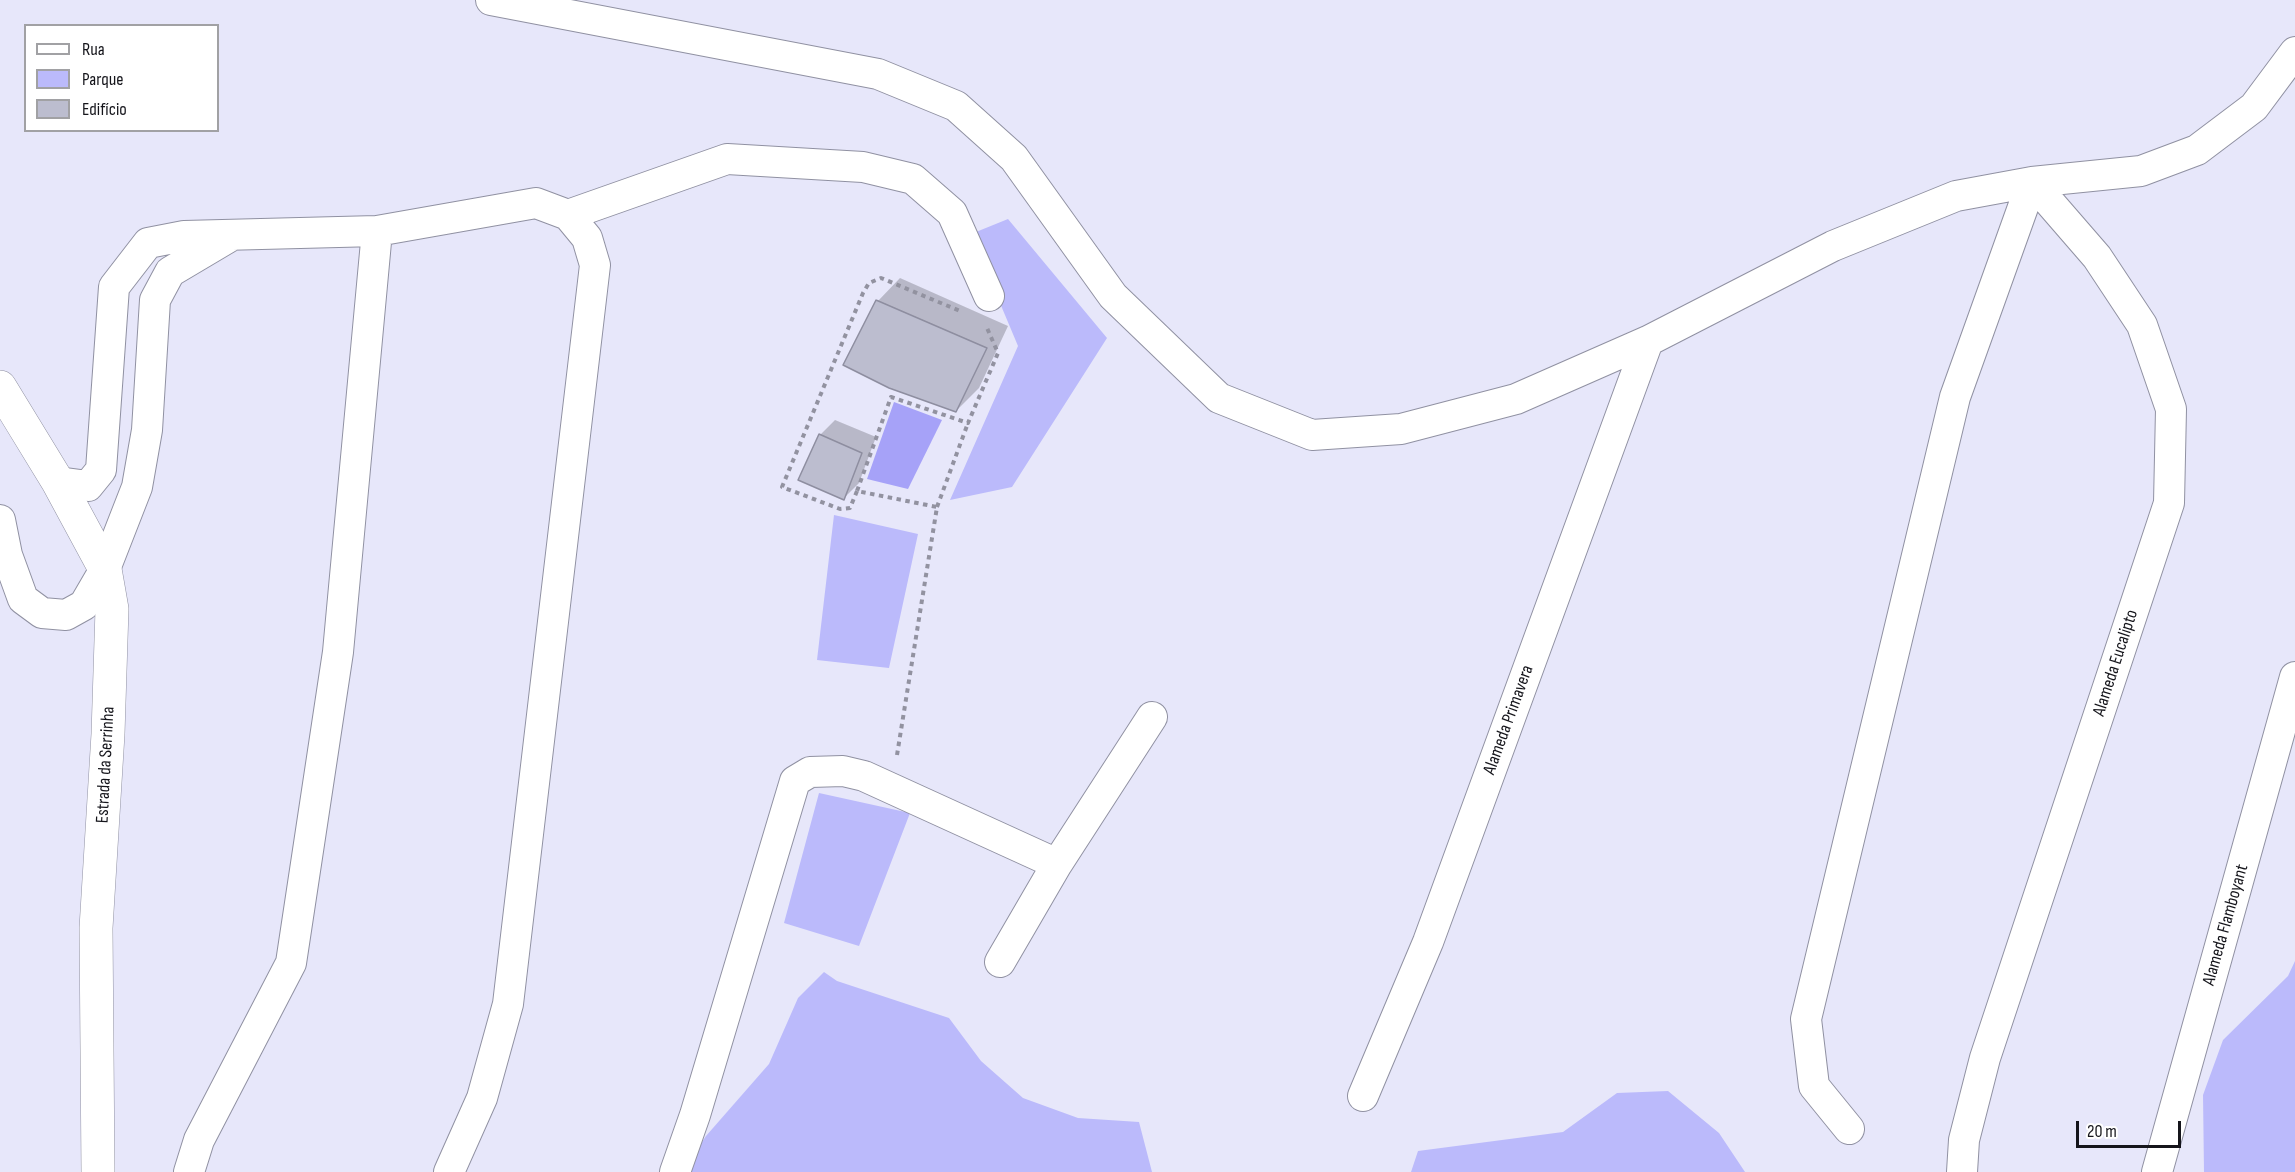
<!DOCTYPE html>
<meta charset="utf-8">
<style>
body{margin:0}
#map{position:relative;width:2295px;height:1172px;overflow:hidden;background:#e7e7fa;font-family:"Sofia Sans Condensed",sans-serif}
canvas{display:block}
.legend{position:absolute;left:24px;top:24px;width:195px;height:108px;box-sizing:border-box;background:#fff;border:2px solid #a1a1a4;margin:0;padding:8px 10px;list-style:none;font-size:18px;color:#15151b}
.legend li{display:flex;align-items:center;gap:12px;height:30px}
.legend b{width:30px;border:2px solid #a1a1a4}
.scale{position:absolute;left:2076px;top:1121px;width:105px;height:27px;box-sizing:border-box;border:3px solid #15151b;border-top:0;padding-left:8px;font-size:18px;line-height:21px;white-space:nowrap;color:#15151b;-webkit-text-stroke:4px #fff;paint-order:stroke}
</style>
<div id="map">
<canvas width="2295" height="1172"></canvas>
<ul class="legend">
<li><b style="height:8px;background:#fff"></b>Rua</li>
<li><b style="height:16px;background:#bbbafb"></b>Parque</li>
<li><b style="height:16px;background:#bcbdcf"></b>Edifício</li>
</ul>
<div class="scale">20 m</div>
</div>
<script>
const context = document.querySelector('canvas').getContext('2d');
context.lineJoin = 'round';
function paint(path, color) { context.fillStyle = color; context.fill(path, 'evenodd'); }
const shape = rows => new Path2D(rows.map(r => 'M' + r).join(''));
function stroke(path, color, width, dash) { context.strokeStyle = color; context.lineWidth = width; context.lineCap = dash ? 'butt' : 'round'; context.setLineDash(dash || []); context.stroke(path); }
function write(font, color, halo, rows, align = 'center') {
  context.font = font + ' "Sofia Sans Condensed",sans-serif'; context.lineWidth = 5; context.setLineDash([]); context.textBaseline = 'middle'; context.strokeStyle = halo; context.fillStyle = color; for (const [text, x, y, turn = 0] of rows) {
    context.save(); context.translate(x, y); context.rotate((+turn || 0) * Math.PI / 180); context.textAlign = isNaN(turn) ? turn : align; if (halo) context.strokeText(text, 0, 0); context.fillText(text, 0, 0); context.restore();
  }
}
paint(shape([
 [1008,219,1107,338,1012,487,950,500,1018,346,971,234],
 [834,515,918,534,889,668,817,660],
 [819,793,910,813,859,946,784,923],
 [2295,961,2295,1172,2204,1172,2203,1095,2223,1040,2288,976],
 [824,972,837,981,949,1018,981,1061,1023,1098,1078,1118,1139,1122,1152,1172,682,1172,706,1136,769,1064,798,998],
 [1668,1091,1719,1133,1745,1172,1411,1172,1418,1151,1563,1132,1617,1093]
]), '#bbbafb');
paint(shape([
 [894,402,942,420,908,489,867,479]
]), '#a6a2f8');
paint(shape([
 [900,278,1008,326,979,388,956,411,878,301],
 [835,420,876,437,859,483,844,498,820,435]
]), '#0003');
const building = shape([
 [876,300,987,348,956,412,889,388,843,365,876,300],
 [819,434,862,453,844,500,798,480,819,434]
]);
paint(building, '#bcbdcf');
stroke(building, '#8e8ea0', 1.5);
const minor = shape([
 [491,0,878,74,956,106,1014,158,1113,296,1219,398,1312,435,1401,429,1516,399,1648,341,1833,246,1956,196,2032,182,2141,171,2197,150,2254,107,2295,52],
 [568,215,727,159,863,167,913,179,952,213,989,296],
 [58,482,88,486,101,470,114,287,148,243,184,236,377,231,536,203,568,215,587,238,595,265,508,1004,482,1098,449,1172],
 [0,520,7,555,23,599,42,613,66,615,84,605,105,569,137,487,147,430,155,300,170,272,229,237],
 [1000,962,1057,864,1152,717],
 [1363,1096,1428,942,1648,341],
 [1849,1129,1814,1086,1806,1019,1955,397,2032,182,2097,257,2142,325,2171,409,2169,503,1985,1058,1964,1140,1962,1172],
 [189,1172,199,1140,291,963,338,652,377,231],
 [675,1172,695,1115,795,781,810,772,843,771,864,776,1057,864],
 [2157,1172,2295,677]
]);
const tertiary = shape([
 [0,387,58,482,105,569,112,609,108,734,96,928,98,1172]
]);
stroke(minor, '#9091a2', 32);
stroke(tertiary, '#9091a2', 34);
stroke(shape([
 [857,491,850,508,840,509,782,487,863,293,869,283,881,278,960,311],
 [937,507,968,423],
 [897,755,937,507,857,491,891,397,968,423,998,353,987,328]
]), '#9292a0', 4, [4.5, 4.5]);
stroke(minor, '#fff', 30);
stroke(tertiary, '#fff', 33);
write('18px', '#15151b', '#fff', [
 ["Alameda Eucalipto",2116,663,-72],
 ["Alameda Primavera",1509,720,-70],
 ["Estrada da Serrinha",106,765,-87],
 ["Alameda Flamboyant",2226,925,-74]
]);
</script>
